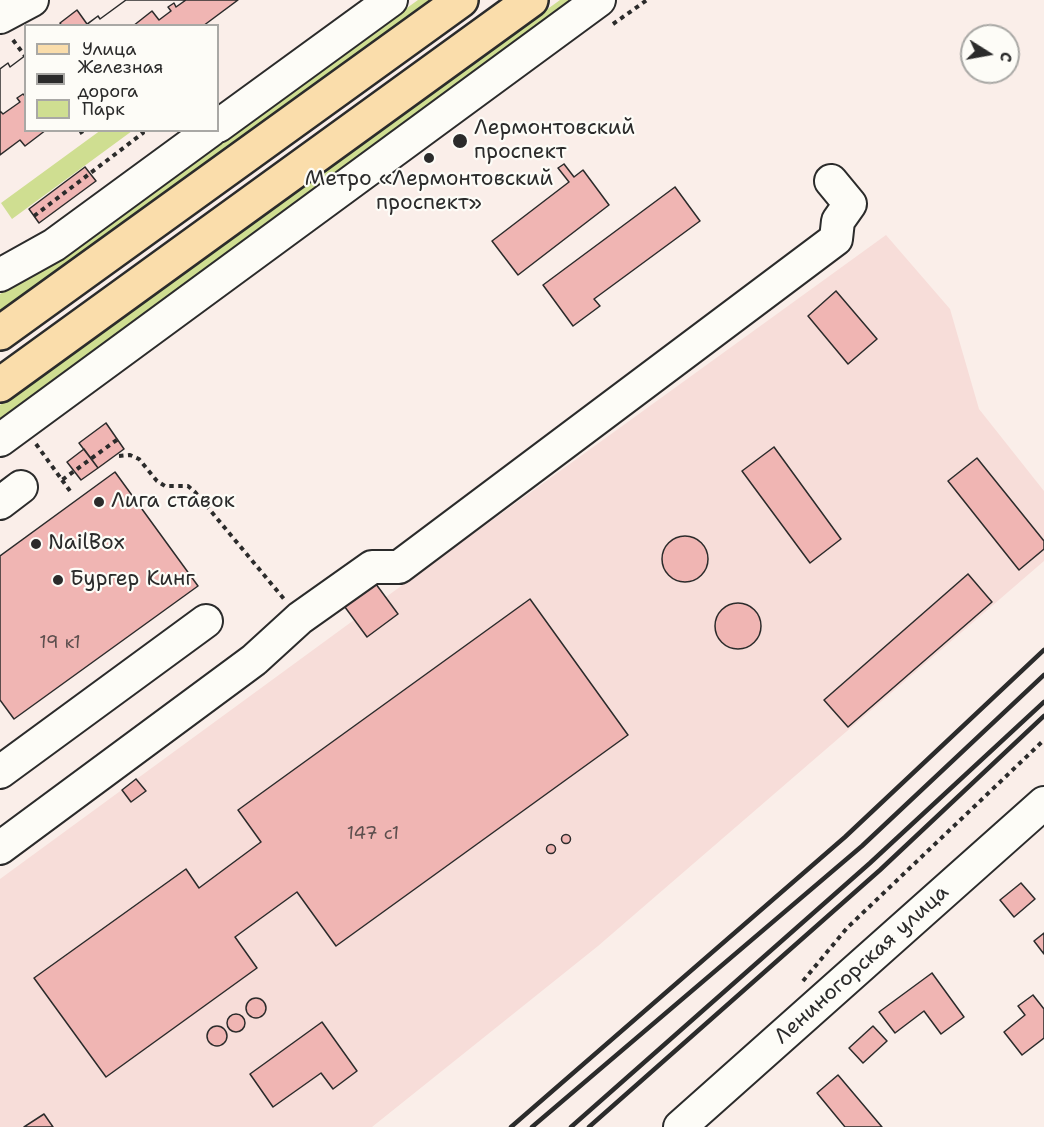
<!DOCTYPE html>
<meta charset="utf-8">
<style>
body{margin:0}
#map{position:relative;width:1044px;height:1127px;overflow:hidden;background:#faeee9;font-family:"Shantell Sans",sans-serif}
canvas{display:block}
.legend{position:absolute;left:24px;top:24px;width:195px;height:108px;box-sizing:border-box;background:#fdfcf7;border:2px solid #a9a8a5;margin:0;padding:8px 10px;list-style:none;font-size:18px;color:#2b2b2b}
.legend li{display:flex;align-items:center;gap:12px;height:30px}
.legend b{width:30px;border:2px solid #a9a8a5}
.north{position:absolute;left:960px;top:24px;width:60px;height:60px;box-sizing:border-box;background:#fdfcf7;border:2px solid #a9a8a5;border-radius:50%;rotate:101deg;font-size:16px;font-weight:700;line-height:24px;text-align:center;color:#2b2b2b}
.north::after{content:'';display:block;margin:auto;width:21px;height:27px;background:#2b2b2b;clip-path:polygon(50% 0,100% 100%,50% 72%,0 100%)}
</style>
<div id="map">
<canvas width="1044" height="1127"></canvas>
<ul class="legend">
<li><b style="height:8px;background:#faddab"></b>Улица</li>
<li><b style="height:8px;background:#2b2b2b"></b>Железная дорога</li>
<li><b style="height:16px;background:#cfde91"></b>Парк</li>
</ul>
<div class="north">С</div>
</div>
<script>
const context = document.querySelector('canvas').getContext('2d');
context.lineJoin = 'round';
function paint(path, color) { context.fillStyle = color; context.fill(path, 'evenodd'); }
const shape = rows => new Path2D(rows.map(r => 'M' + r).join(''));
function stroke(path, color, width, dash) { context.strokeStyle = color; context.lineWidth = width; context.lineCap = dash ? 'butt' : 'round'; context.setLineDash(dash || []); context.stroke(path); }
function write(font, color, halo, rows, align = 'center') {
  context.font = font + ' "Shantell Sans",sans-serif'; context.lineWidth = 4.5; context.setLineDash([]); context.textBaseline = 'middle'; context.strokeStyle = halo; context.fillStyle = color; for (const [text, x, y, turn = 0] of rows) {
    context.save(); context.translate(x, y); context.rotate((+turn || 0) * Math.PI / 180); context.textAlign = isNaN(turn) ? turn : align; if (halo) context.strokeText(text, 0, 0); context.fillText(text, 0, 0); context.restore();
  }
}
paint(shape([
 [886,235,950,309,979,409,1044,491,1044,561,598,946,372,1127,0,1127,0,879,354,620,342,603,386,597]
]), '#f7ddd9');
paint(shape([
 [418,0,433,0,0,313,0,294,49,265],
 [560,0,574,0,0,419,0,405],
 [101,130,132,131,12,219,1,203]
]), '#cfde91');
const building = shape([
 [126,0,238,0,203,26,62,26,60,23,77,10,87,24,98,16,100,19,126,0],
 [126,0,186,0,176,7,174,3,168,7,171,11,159,20,152,11,133,26,85,26,98,16,100,19,126,0],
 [26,55,26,130,46,130,25,146,20,140,0,155,0,69,8,63,10,67,26,55],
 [26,55,26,97,23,94,17,98,20,102,3,114,0,111,0,69,8,63,10,67,26,55],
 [564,164,574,177,583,170,609,205,518,275,492,241,569,182,558,168,564,164],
 [85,167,96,181,39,223,29,209,85,167],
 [675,187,700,221,594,299,600,306,573,326,543,285,675,187],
 [836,291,877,339,848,364,808,316,836,291],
 [106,423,124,449,98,468,79,443,106,423],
 [774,447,841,539,810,563,742,471,774,447],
 [84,449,98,468,81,480,67,462,84,449],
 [977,458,1044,541,1044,549,1019,570,948,481,977,458],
 [115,472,198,586,14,719,0,700,0,556,115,472],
 '662 559a23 23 0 1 1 46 0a23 23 0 1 1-46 0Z',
 [968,574,992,602,848,727,824,700,968,574],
 [373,580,398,614,367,637,342,603,373,580],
 [530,599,628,735,336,946,297,892,235,937,257,968,106,1077,34,978,186,869,199,888,261,842,238,810,530,599],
 '715 626a23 23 0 1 1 46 0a23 23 0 1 1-46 0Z',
 [136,779,146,791,131,802,122,790,136,779],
 '561.5 839a4.5 4.5 0 1 1 9 0a4.5 4.5 0 1 1-9 0Z',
 '546.5 849a4.5 4.5 0 1 1 9 0a4.5 4.5 0 1 1-9 0Z',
 [1021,883,1035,899,1014,917,1000,900,1021,883],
 [1044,933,1044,954,1034,941,1044,933],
 [932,973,964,1017,941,1034,924,1011,895,1033,879,1012,932,973],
 [1033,995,1044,1009,1044,1038,1022,1055,1004,1032,1025,1015,1018,1006,1033,995],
 '246 1008a10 10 0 1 1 20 0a10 10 0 1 1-20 0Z',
 '227 1023a9 9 0 1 1 18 0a9 9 0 1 1-18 0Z',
 [322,1022,357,1071,333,1089,321,1073,273,1107,250,1074,322,1022],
 [873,1026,887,1041,863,1063,849,1048,873,1026],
 '207 1036a10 10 0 1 1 20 0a10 10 0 1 1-20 0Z',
 [838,1075,882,1127,845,1127,817,1093,838,1075],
 [44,1114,53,1127,24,1127,44,1114]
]);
paint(building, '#f0b5b3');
stroke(building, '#2b2b2b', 1.5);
const minor = shape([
 [0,17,32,0],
 [218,126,391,0],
 [0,275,54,245,211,130],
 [0,440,599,0],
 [0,503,21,487],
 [0,772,206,621],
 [0,848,254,660,300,618,372,567,399,567,836,239,838,221,850,204,831,181],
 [680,1127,1044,803]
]);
const major = shape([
 [0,333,461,0],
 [0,385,531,0]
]);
stroke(minor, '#2b2b2b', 36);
stroke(major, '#2b2b2b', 38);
stroke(shape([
 [613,24,647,0],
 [13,40,25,56],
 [80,130,83,135],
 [34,216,143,133,141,130],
 [36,444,62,480,118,439],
 [119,456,130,455,139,459,157,481,165,486,188,486,195,492,284,599],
 [62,480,70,491],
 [803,981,847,928,1044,740]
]), '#2b2b2b', 4, [4.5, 4.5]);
stroke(minor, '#fdfcf7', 32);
stroke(major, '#faddab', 33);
stroke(shape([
 [511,1127,845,837,1044,650],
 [532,1127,862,846,1044,675],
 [571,1127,870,863,1044,702],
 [589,1127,880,870,1044,716]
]), '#2b2b2b', 4.5);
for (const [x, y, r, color] of [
 [460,141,8,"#2b2b2b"],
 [429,158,6,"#2b2b2b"],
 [99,502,6,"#2b2b2b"],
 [36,544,6,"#2b2b2b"],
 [58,580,6,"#2b2b2b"]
]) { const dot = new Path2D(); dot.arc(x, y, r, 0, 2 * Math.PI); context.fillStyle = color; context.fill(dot); stroke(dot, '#fdfcf7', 2); }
write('18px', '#5c4e4d', null, [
 ["19 к1",60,643],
 ["147 с1",373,834]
]);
write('21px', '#2b2b2b', '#fdfcf7', [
 ["Лермонтовский",474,129],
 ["проспект",474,153],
 ["Метро «Лермонтовский",429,180,"center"],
 ["проспект»",429,204,"center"],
 ["Лига ставок",111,502],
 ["NailBox",48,544],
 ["Бургер Кинг",70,580]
], 'left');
write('21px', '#2b2b2b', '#fdfcf7', [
 ["Лениногорская улица",862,965,-42]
]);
</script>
